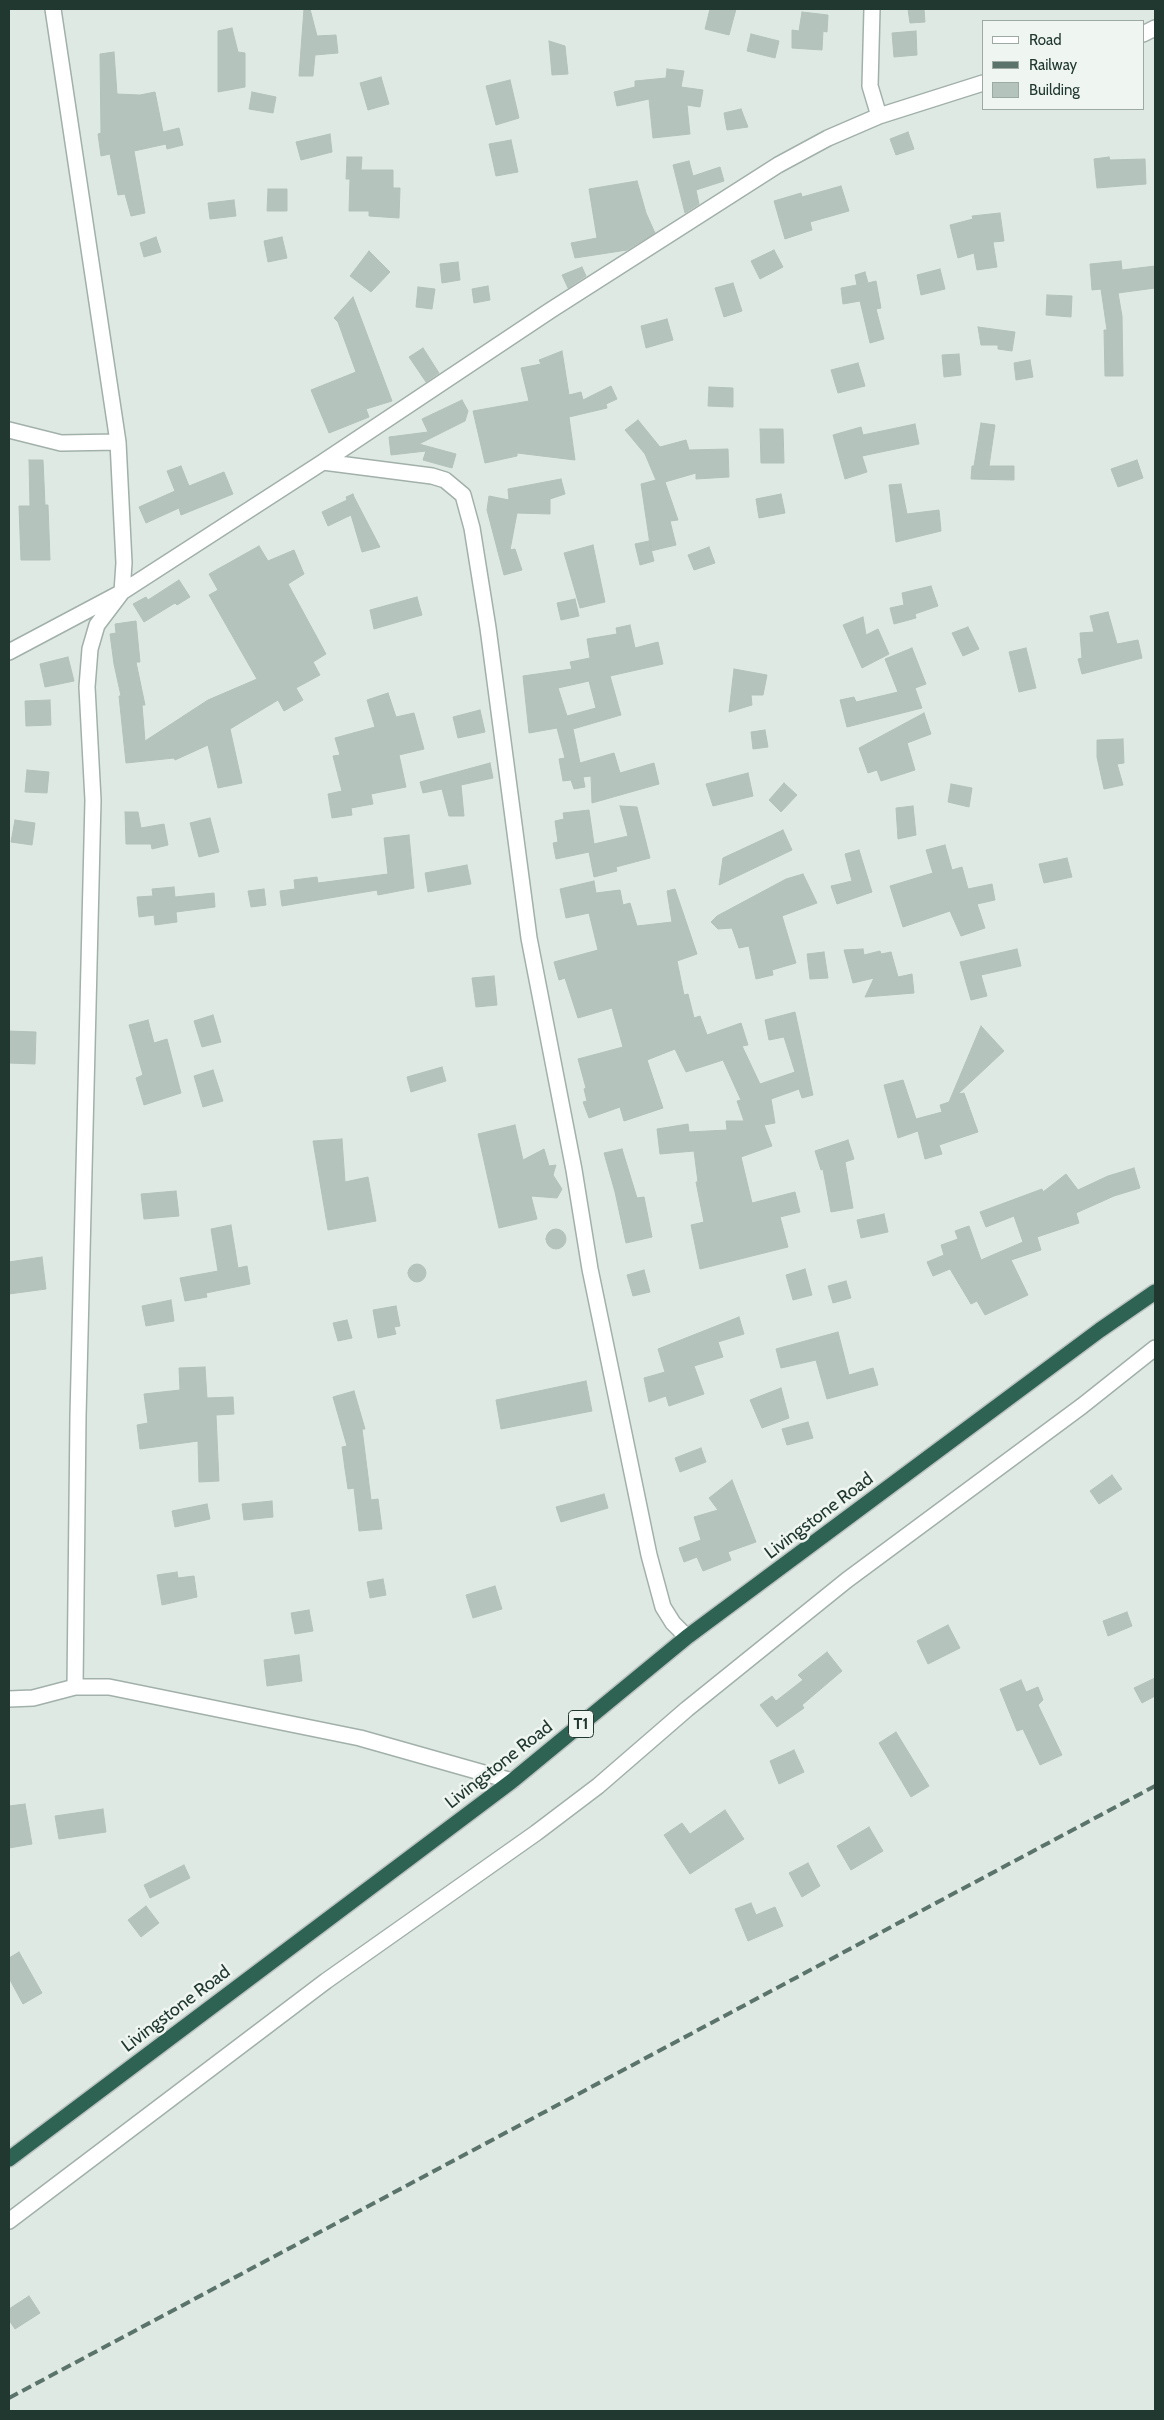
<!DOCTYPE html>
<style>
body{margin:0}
#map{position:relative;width:1164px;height:2420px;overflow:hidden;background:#dfe9e4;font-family:Cabin,sans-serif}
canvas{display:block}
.frame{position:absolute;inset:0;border:10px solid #213830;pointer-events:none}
.legend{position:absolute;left:982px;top:20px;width:162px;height:90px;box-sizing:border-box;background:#eff6f2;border:1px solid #9daaa4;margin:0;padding:6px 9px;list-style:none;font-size:15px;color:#213830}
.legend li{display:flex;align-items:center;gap:10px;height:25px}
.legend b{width:25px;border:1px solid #9daaa4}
</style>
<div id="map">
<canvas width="1164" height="2420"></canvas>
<div class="frame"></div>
<ul class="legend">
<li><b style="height:6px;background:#fff"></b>Road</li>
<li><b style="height:6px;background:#5b746b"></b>Railway</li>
<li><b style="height:14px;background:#b4c4bd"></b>Building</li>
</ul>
</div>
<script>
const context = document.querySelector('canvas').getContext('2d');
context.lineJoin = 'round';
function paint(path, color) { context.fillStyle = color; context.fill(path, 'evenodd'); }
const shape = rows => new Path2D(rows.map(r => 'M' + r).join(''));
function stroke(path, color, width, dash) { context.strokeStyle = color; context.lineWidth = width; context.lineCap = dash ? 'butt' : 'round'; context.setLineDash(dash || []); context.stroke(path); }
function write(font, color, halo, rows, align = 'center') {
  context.font = font + ' Cabin,sans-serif'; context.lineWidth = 5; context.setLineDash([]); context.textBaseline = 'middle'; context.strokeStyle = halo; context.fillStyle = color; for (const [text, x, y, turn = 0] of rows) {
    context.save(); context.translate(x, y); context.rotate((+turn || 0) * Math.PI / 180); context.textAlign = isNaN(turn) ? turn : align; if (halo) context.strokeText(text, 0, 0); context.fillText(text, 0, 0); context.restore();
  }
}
const building = shape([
 [304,9,310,9,317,36,336,35,338,53,315,55,313,76,299,76,304,9],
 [710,9,736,9,729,35,705,29,710,9],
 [908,9,924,9,925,22,910,23,908,9],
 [802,12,828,15,827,32,823,31,822,50,792,48,792,30,799,31,802,12],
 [232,28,238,52,245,53,245,87,218,92,218,31,232,28],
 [916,31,917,55,894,57,892,33,916,31],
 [751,34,779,41,775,58,747,51,751,34],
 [549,41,565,46,568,74,552,75,549,41],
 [114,52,117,94,140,95,155,92,163,132,179,128,183,145,167,149,166,144,134,151,145,213,131,216,125,194,118,195,110,154,101,156,98,134,101,133,100,54,114,52],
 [667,69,684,71,681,87,703,90,700,107,687,105,690,134,653,138,649,99,617,106,614,92,635,87,635,81,666,78,667,69],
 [381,77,389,104,368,110,360,83,381,77],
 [510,80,519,118,496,125,486,86,510,80],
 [252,92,276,97,273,113,249,109,252,92],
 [741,109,748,127,727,130,724,113,741,109],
 [908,132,914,149,896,155,890,139,908,132],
 [330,134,332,152,301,160,296,142,330,134],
 [511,140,518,172,496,176,489,144,511,140],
 [347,157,362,157,361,170,393,170,393,188,400,188,399,218,369,216,369,211,349,211,350,179,346,179,347,157],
 [1109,157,1110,160,1145,159,1146,184,1097,188,1094,159,1109,157],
 [689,161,693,176,720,167,724,181,696,190,699,204,685,213,673,165,689,161],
 [637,181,646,213,655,233,627,250,575,258,571,243,597,238,589,189,637,181],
 [841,186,849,211,810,222,812,230,785,239,774,201,801,193,802,197,841,186],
 [268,189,287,189,287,211,267,211,268,189],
 [234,200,236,216,210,219,208,203,234,200],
 [1000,213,1004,241,993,242,997,267,977,270,974,253,958,258,950,225,973,219,972,216,1000,213],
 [156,237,161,252,144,257,140,243,156,237],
 [282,237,287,258,268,262,264,241,282,237],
 [774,250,783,267,760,279,751,261,774,250],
 [369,251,390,272,371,292,350,276,369,251],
 [1121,261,1122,270,1155,266,1155,288,1118,293,1122,316,1123,376,1105,376,1104,330,1107,330,1101,289,1092,290,1090,264,1121,261],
 [458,262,460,280,442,283,440,264,458,262],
 [582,267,586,276,568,288,562,275,582,267],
 [940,269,945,289,921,295,917,275,940,269],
 [865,272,868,283,876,281,881,308,876,309,884,339,870,343,860,301,843,304,841,288,857,285,855,275,865,272],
 [733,283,742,311,724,317,715,288,733,283],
 [488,286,490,300,474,303,472,289,488,286],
 [418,287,435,289,432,309,416,307,418,287],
 [1047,295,1072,296,1071,317,1046,315,1047,295],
 [353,297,392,401,366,409,369,417,329,433,311,390,356,372,338,322,334,318,353,297],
 [667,319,673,340,646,348,641,326,667,319],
 [978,327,1015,332,1012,351,998,349,998,345,981,345,978,327],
 [423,348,439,373,426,382,409,357,423,348],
 [562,351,569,395,581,392,583,400,611,386,617,399,606,404,607,408,569,417,575,460,517,453,517,456,485,463,473,411,529,401,521,368,541,364,539,360,562,351],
 [959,354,961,375,944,377,942,355,959,354],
 [1030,360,1033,377,1016,380,1014,363,1030,360],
 [858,363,865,386,838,393,831,370,858,363],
 [709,387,733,388,733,407,708,406,709,387],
 [462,400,468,411,465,421,419,444,456,454,452,468,423,460,426,451,391,455,389,437,428,432,422,419,462,400],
 [638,420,660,447,686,440,689,450,728,449,729,477,696,479,696,473,665,482,678,520,670,521,676,545,651,551,641,484,656,480,645,454,625,430,638,420],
 [981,423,995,425,989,466,1014,466,1014,480,971,479,972,466,974,466,981,423],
 [915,424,919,444,862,456,867,472,845,479,833,435,861,427,863,435,915,424],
 [760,429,783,429,784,463,761,463,760,429],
 [29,460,43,460,45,505,48,505,50,560,21,560,19,506,30,506,29,460],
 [1137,460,1143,478,1118,487,1111,469,1137,460],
 [181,466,189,486,224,472,233,494,181,515,179,508,146,523,139,507,175,491,167,471,181,466],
 [561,479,565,494,550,499,550,514,517,513,510,550,515,549,522,570,504,575,487,510,489,496,509,500,508,489,561,479],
 [901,484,907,514,939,510,941,531,896,542,889,485,901,484],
 [353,494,354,497,380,547,362,552,351,515,328,526,322,512,347,500,346,497,353,494],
 [781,494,785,513,759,518,756,499,781,494],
 [649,541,654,561,640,565,635,544,649,541],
 [593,545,605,602,580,608,564,553,593,545],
 [259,546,268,561,294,550,304,574,288,584,326,654,313,662,320,675,296,688,303,700,284,711,278,700,230,729,242,783,218,788,208,745,175,760,174,758,126,763,119,696,121,696,114,664,110,634,116,633,115,624,136,621,140,662,136,662,145,705,142,705,145,741,208,700,257,679,209,595,218,590,209,574,259,546],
 [709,547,715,563,694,570,688,555,709,547],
 [179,580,190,597,177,605,175,603,144,622,133,604,146,597,148,600,179,580],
 [931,586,938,606,915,614,916,618,894,624,890,608,904,605,902,593,931,586],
 [417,597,422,615,374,629,370,610,417,597],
 [575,599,579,616,561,620,557,603,575,599],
 [1108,612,1117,644,1138,640,1142,658,1082,674,1078,659,1082,658,1080,633,1094,632,1090,616,1108,612],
 [863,617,866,635,878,629,889,654,862,668,843,625,863,617],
 [630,625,635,648,658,642,663,664,610,676,621,715,573,729,580,763,614,753,620,773,654,763,659,784,592,803,591,776,583,777,585,787,574,789,571,780,563,781,559,759,565,758,557,728,529,733,523,676,572,669,570,662,590,658,587,639,617,634,616,628,630,625],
 [589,681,596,708,567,716,558,688,589,681],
 [968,627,979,649,963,656,952,633,968,627],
 [912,648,926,684,915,688,922,708,847,727,840,700,854,697,856,702,898,692,885,659,912,648],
 [1026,648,1036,688,1019,692,1009,652,1026,648],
 [68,657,74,681,45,687,40,664,68,657],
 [734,669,767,675,763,695,751,695,752,705,729,712,734,669],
 [388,693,396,717,414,713,424,749,399,755,406,787,371,794,373,804,351,808,352,815,332,818,328,794,342,791,333,756,340,755,335,738,375,727,367,700,388,693],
 [50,700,51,725,26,726,25,701,50,700],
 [480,710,485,732,458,738,453,717,480,710],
 [924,713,931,734,907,743,915,770,881,781,877,770,868,773,859,748,924,713],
 [765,730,768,747,753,749,751,732,765,730],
 [1123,739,1124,763,1117,764,1123,785,1104,789,1097,757,1097,740,1123,739],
 [490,763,493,778,461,785,464,816,449,816,442,789,423,793,420,782,490,763],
 [27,770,49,772,47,793,25,792,27,770],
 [748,773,753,796,713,806,706,784,748,773],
 [784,783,797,795,781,812,769,800,784,783],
 [951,784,972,788,969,807,948,802,951,784],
 [620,806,637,807,650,858,616,867,617,871,594,877,589,852,556,859,553,843,558,842,555,821,564,819,563,813,589,810,594,844,628,836,620,806],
 [913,806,916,835,898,839,896,808,913,806],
 [125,812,138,812,141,828,164,824,168,845,152,849,151,844,126,844,125,812],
 [210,818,219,852,199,857,190,823,210,818],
 [15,820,35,823,32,845,11,842,15,820],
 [783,830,792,850,719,885,723,858,783,830],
 [409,835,414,888,378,895,377,890,282,906,280,891,295,889,294,880,317,877,318,883,388,874,384,838,409,835],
 [945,845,952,870,962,867,968,889,992,884,995,900,977,904,985,928,961,936,950,911,903,927,890,886,933,873,926,850,945,845],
 [859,850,872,892,837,904,831,886,852,881,845,854,859,850],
 [1067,858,1072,877,1044,883,1039,864,1067,858],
 [467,865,471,884,428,892,425,873,467,865],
 [803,874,817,903,782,916,796,963,772,970,773,975,756,979,749,946,739,948,732,928,718,929,711,922,717,916,786,879,803,874],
 [594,881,596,893,620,890,623,905,630,903,637,926,672,922,667,891,675,889,697,954,677,961,684,995,688,994,694,1018,700,1016,707,1035,741,1023,748,1045,742,1046,760,1084,795,1072,784,1037,769,1040,765,1020,795,1012,813,1095,802,1098,799,1089,771,1099,775,1123,764,1125,772,1146,741,1157,752,1203,795,1192,800,1212,780,1217,788,1247,700,1269,691,1225,704,1222,696,1182,698,1182,694,1151,660,1154,657,1129,688,1124,689,1132,727,1130,726,1121,744,1121,737,1101,741,1100,723,1060,686,1072,675,1049,647,1060,663,1108,624,1121,620,1107,589,1118,583,1102,587,1101,584,1089,586,1088,578,1059,623,1047,612,1008,578,1018,565,978,559,980,554,962,598,950,589,913,566,918,560,889,594,881],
 [174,887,175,897,214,893,215,907,176,912,177,922,155,925,154,915,139,917,137,897,153,896,152,889,174,887],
 [264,889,266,905,251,907,248,891,264,889],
 [863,949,864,955,880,951,881,954,891,952,898,977,912,974,914,993,865,997,874,978,853,983,844,950,863,949],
 [1017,949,1021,966,981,975,987,996,971,1000,960,962,1017,949],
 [824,952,828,978,810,979,807,954,824,952],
 [494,976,497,1005,476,1007,472,978,494,976],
 [213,1015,221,1042,202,1047,194,1021,213,1015],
 [148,1020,154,1043,167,1039,181,1093,144,1105,136,1078,143,1075,129,1025,148,1020],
 [981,1026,1004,1051,958,1094,964,1093,978,1132,939,1145,942,1154,925,1159,918,1131,898,1138,884,1085,903,1080,916,1119,942,1112,940,1105,949,1102,981,1026],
 [9,1031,36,1032,35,1064,9,1063,9,1031],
 [442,1067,446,1081,411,1092,407,1077,442,1067],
 [213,1070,223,1101,203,1107,194,1076,213,1070],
 [515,1125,523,1160,544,1149,549,1166,556,1165,553,1175,562,1189,557,1198,531,1196,537,1219,499,1228,478,1134,515,1125],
 [342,1139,345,1182,368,1177,376,1221,328,1230,313,1141,342,1139],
 [848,1140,854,1159,845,1162,853,1208,831,1212,823,1169,821,1170,815,1151,848,1140],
 [622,1149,637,1198,644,1197,652,1237,626,1243,615,1192,604,1153,622,1149],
 [1134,1168,1140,1188,1114,1196,1076,1213,1079,1223,1037,1237,1041,1250,1011,1260,1028,1295,985,1315,977,1301,971,1304,950,1269,933,1276,927,1262,944,1255,941,1245,958,1239,955,1231,969,1226,981,1260,1023,1242,1014,1216,986,1227,980,1212,1042,1189,1043,1192,1066,1174,1078,1190,1108,1176,1134,1168],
 [176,1191,179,1216,144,1219,141,1194,176,1191],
 [884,1214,888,1232,861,1238,857,1220,884,1214],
 [231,1225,238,1268,247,1266,250,1284,206,1293,207,1297,185,1301,180,1278,218,1271,211,1229,231,1225],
 '546 1239a10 10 0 1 1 20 0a10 10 0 1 1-20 0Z',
 [42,1257,46,1289,9,1294,9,1262,42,1257],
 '408 1273a9 9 0 1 1 18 0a9 9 0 1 1-18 0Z',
 [805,1269,812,1295,793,1300,786,1275,805,1269],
 [644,1270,650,1292,633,1296,627,1275,644,1270],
 [846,1281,851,1298,833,1303,828,1286,846,1281],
 [171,1300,174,1321,146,1326,142,1306,171,1300],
 [396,1306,400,1326,394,1327,396,1334,378,1338,373,1310,396,1306],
 [739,1317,744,1334,718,1342,723,1357,694,1366,704,1394,669,1406,666,1396,649,1402,644,1378,665,1372,658,1349,739,1317],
 [347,1320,352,1338,338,1341,333,1323,347,1320],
 [838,1332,849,1375,873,1368,878,1385,827,1399,816,1360,781,1368,776,1349,838,1332],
 [205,1367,207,1398,233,1397,234,1414,216,1415,219,1481,199,1482,198,1441,140,1449,137,1425,148,1423,144,1394,180,1390,179,1368,205,1367],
 [586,1381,592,1411,501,1429,496,1400,586,1381],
 [781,1388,789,1418,762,1428,750,1400,781,1388],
 [354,1391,365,1429,362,1429,371,1500,378,1499,382,1529,359,1531,354,1488,348,1489,345,1469,342,1447,347,1446,333,1397,354,1391],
 [808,1422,813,1438,787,1445,782,1429,808,1422],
 [701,1448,706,1462,680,1472,675,1458,701,1448],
 [1112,1475,1122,1489,1099,1504,1090,1491,1112,1475],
 [732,1480,756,1542,728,1552,731,1560,703,1571,697,1557,684,1562,679,1548,701,1540,694,1517,718,1510,709,1498,732,1480],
 [604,1494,608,1508,561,1522,556,1507,604,1494],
 [272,1501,273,1517,244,1520,242,1504,272,1501],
 [207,1504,210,1519,175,1527,172,1511,207,1504],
 [177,1572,178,1578,194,1576,197,1597,162,1605,157,1575,177,1572],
 [383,1579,386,1595,370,1598,367,1582,383,1579],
 [495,1586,502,1609,473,1618,466,1595,495,1586],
 [309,1610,313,1631,295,1634,291,1613,309,1610],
 [1127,1612,1132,1626,1108,1636,1103,1621,1127,1612],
 [948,1625,960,1648,928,1664,917,1641,948,1625],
 [827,1652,842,1671,802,1705,804,1708,777,1727,760,1705,772,1696,776,1701,803,1680,798,1675,827,1652],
 [299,1655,302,1681,267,1686,264,1660,299,1655],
 [1155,1678,1155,1696,1142,1703,1134,1688,1155,1678],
 [1021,1680,1026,1692,1038,1687,1043,1700,1038,1705,1062,1755,1040,1765,1023,1729,1017,1731,1000,1689,1021,1680],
 [896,1732,929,1786,911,1797,879,1743,896,1732],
 [794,1750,804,1772,779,1784,770,1761,794,1750],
 [25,1804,32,1844,9,1848,9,1806,25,1804],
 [103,1809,106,1832,59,1839,55,1816,103,1809],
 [725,1810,744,1839,690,1874,664,1835,682,1823,690,1834,725,1810],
 [869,1827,883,1851,851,1870,837,1846,869,1827],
 [808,1863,820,1886,802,1897,789,1873,808,1863],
 [184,1865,190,1878,150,1898,144,1885,184,1865],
 [751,1903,756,1915,775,1907,783,1926,748,1941,735,1909,751,1903],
 [146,1906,159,1923,141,1937,128,1920,146,1906],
 [19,1952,42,1993,23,2004,9,1978,9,1958,19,1952],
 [29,2296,40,2313,15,2329,9,2320,9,2309,29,2296]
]);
paint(building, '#b4c4bd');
stroke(building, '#b2c2ba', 1);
const street = shape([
 [53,9,118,442,124,563,122,592,97,625,90,649,87,687,93,800,78,1416,75,1687],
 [872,9,870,86,879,116],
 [1143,34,1155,28],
 [9,430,61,443,118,442],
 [9,652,122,592,323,462],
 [687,1637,673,1623,663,1607,649,1555,590,1269,574,1170,529,938,488,628,472,528,463,495,445,480,432,476,323,462,551,310,778,165,828,138,879,116,983,83],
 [9,1699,33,1698,75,1687,109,1687,360,1738,512,1781],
 [9,2221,326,1981,536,1833,598,1786,687,1709,847,1580,1082,1406,1155,1348]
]);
const highway = shape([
 [9,2159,512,1781,687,1637,1100,1330,1155,1292]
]);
stroke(street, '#a2b0aa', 18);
stroke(highway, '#bcc3c1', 18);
stroke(street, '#fff', 15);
stroke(highway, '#2e6354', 15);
stroke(shape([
 [9,2398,1155,1786]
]), '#5b746b', 4, [10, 5]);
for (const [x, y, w] of [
 [581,1724,25]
]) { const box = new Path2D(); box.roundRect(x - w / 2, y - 13.5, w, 27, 4); context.fillStyle = '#eff6f2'; context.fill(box); stroke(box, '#213830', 1); }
write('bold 16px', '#213830', null, [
 ["T1",581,1724]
]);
write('18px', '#213830', '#eff6f2', [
 ["Livingstone Road",819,1516,-37],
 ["Livingstone Road",499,1765,-38],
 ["Livingstone Road",176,2009,-37]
]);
</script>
